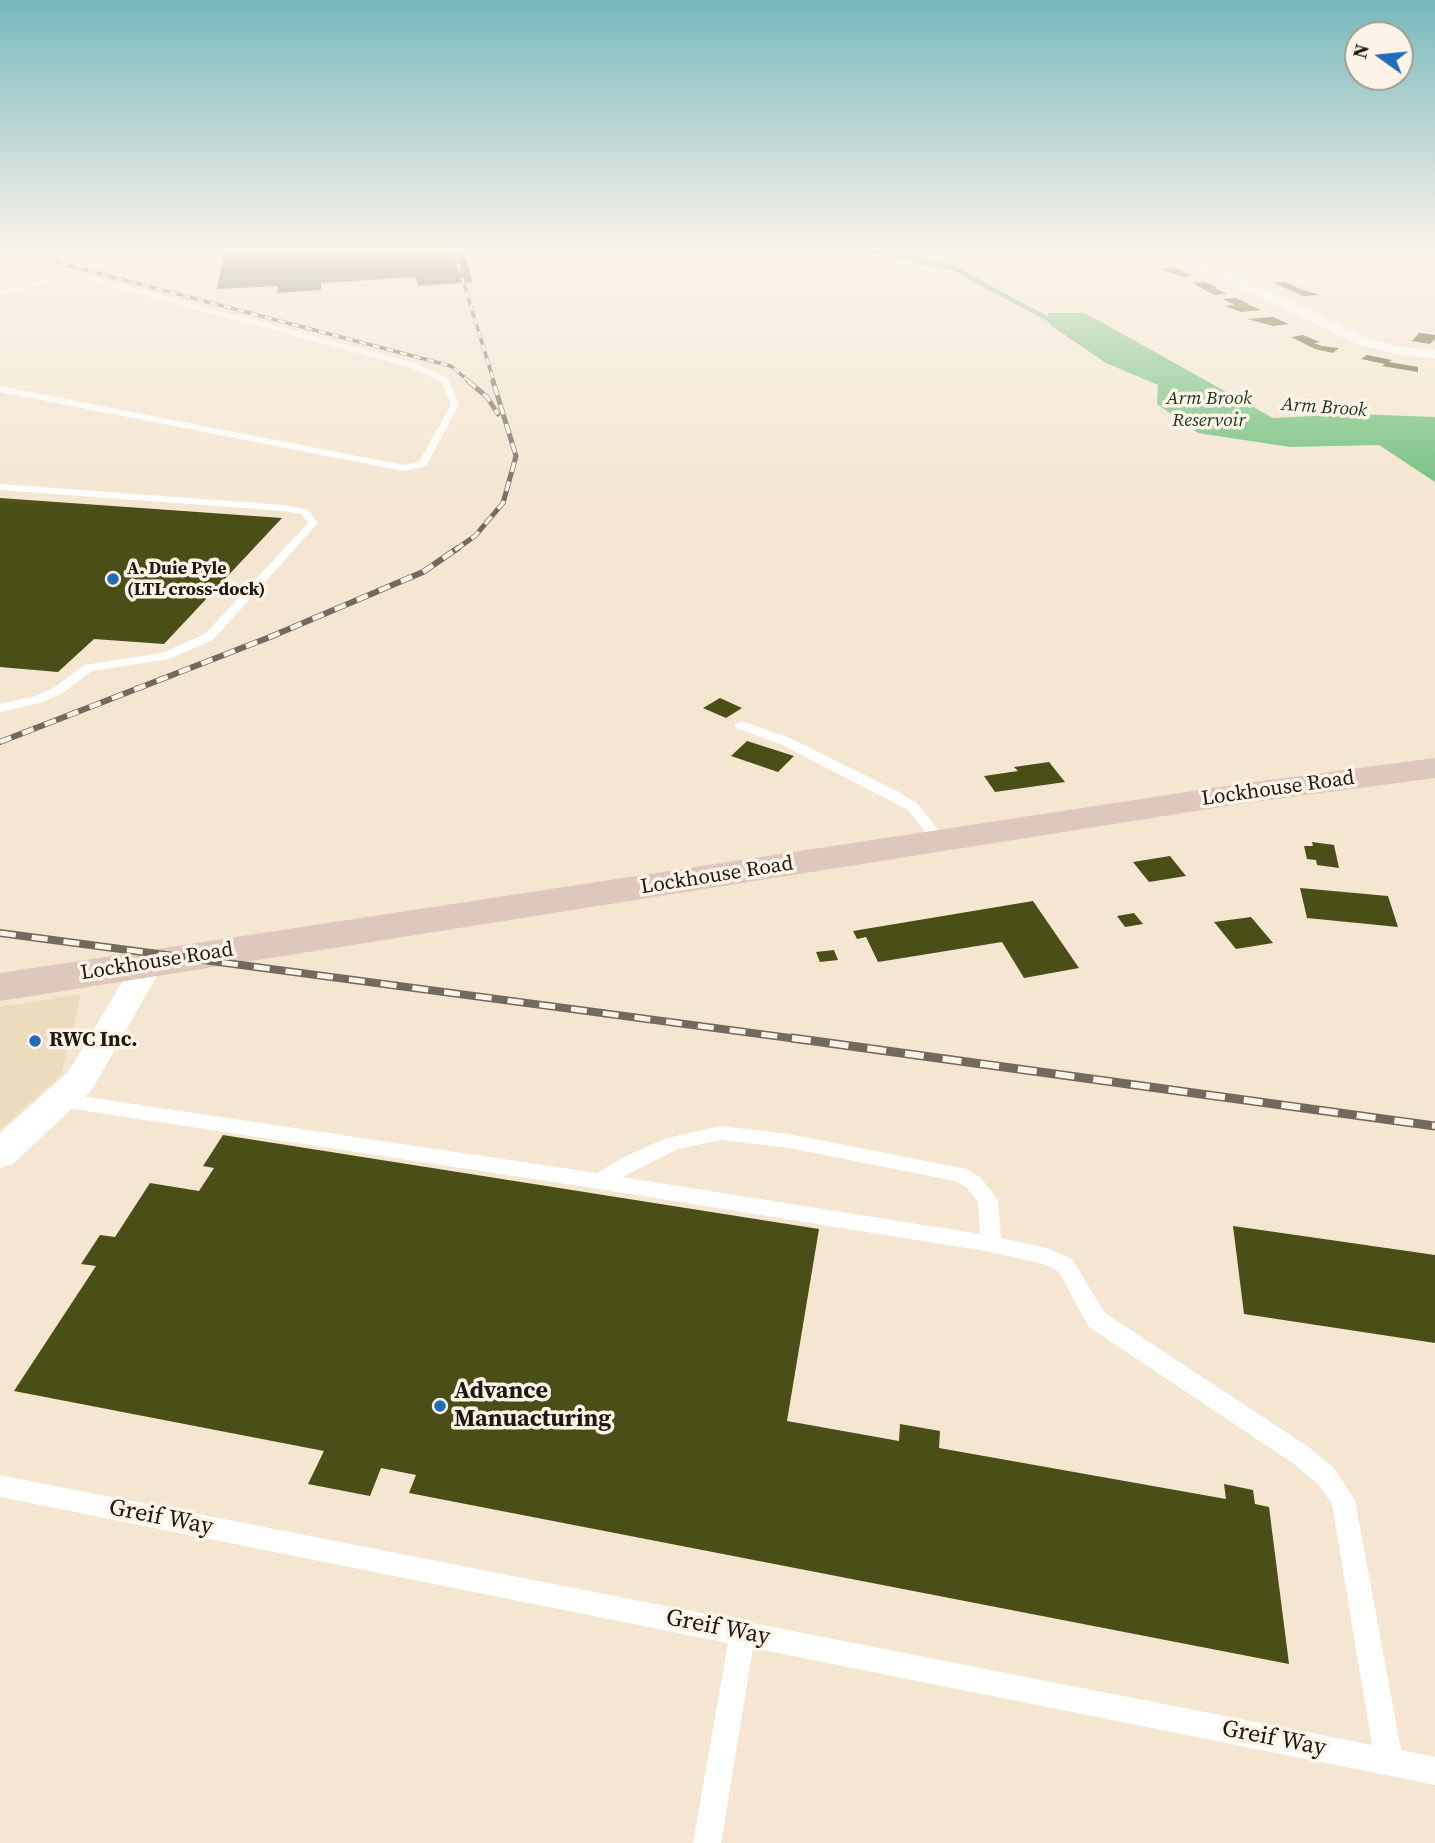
<!DOCTYPE html>
<style>
body{margin:0}
#map{position:relative;width:1435px;height:1843px;overflow:hidden;background:#f4e6d1;font-family:"Source Serif 4",serif}
canvas{display:block}
.north{position:absolute;left:1344px;top:21px;width:70px;height:70px;box-sizing:border-box;background:#fdf4e7;border:2px solid #a39c91;border-radius:50%;rotate:285deg;font-size:19px;font-weight:700;line-height:28px;text-align:center;color:#1d1810}
.north::after{content:'';display:block;margin:auto;width:24px;height:32px;background:#206dbc;clip-path:polygon(50% 0,100% 100%,50% 72%,0 100%)}
</style>
<div id="map">
<canvas width="1435" height="1843"></canvas>
<div class="north">N</div>
</div>
<script>
const context = document.querySelector('canvas').getContext('2d');
context.lineJoin = 'round';
function paint(path, color) { context.fillStyle = color; context.fill(path, 'evenodd'); }
const shape = rows => new Path2D(rows.map(r => 'M' + r).join(''));
function stroke(path, color, width, dash) { context.strokeStyle = color; context.lineWidth = width; context.lineCap = dash ? 'butt' : 'round'; context.setLineDash(dash || []); context.stroke(path); }
function write(font, color, halo, rows, align = 'center') {
  context.font = font + ' "Source Serif 4",serif'; context.lineWidth = 7; context.setLineDash([]); context.textBaseline = 'middle'; context.strokeStyle = halo; context.fillStyle = color; for (const [text, x, y, turn = 0] of rows) {
    context.save(); context.translate(x, y); context.rotate((+turn || 0) * Math.PI / 180); context.textAlign = isNaN(turn) ? turn : align; if (halo) context.strokeText(text, 0, 0); context.fillText(text, 0, 0); context.restore();
  }
}
paint(shape([
 [81,994,61,1075,0,1130,0,1007]
]), '#eddbbe');
paint(shape([
 [1048,313,1085,313,1273,418,1355,414,1435,417,1435,482,1379,445,1290,447,1198,433,1157,404,1158,385,1106,363,1050,325]
]), '#6abd79');
stroke(shape([
 [874,251,953,268,1059,325]
]), '#6abd79', 4.5);
paint(shape([
 [225,251,463,251,473,282,418,286,416,277,321,283,321,290,277,293,278,286,217,289],
 [1171,267,1186,272,1183,273,1192,276,1183,277,1161,269],
 [1205,282,1218,288,1215,288,1227,294,1214,295,1193,283],
 [1285,282,1303,290,1320,295,1303,296,1274,283],
 [1236,298,1249,304,1247,304,1261,310,1241,312,1225,306,1235,305,1223,299],
 [1273,317,1289,324,1273,326,1247,319],
 [1419,333,1435,335,1435,339,1430,344,1412,341],
 [1303,335,1320,342,1314,343,1322,346,1339,348,1333,353,1315,349,1291,337],
 [1367,355,1392,360,1389,362,1418,367,1418,372,1382,366,1385,364,1361,359],
 [0,498,282,518,164,644,94,639,58,672,0,667],
 [720,698,742,708,726,718,703,708],
 [747,741,794,756,778,772,731,756],
 [1049,762,1065,782,995,792,984,776,1018,771,1014,767],
 [1312,842,1334,845,1339,868,1317,865,1316,860,1307,859,1304,846,1313,846],
 [1170,856,1186,876,1149,882,1133,862],
 [1300,888,1388,896,1398,927,1307,918],
 [1033,901,1079,968,1024,978,1002,942,878,962,866,937,857,939,853,931],
 [1134,913,1143,924,1125,927,1117,916],
 [1251,917,1273,943,1236,949,1214,922],
 [834,950,838,960,820,962,816,952],
 [223,1135,819,1229,787,1421,899,1441,900,1424,940,1431,939,1448,1226,1499,1224,1484,1253,1490,1255,1504,1269,1507,1289,1664,409,1493,416,1475,381,1468,370,1496,308,1484,324,1451,14,1391,96,1266,81,1264,100,1235,115,1237,150,1183,199,1191,214,1168,203,1166],
 [1233,1226,1435,1255,1435,1343,1244,1314]
]), '#4a4f18');
paint(shape([
 [79,251,75,255,0,267,0,263,79,251],
 [74,272,415,363,448,378,459,405,426,466,403,471,0,392,0,386,403,465,419,462,451,405,441,381,409,367,74,276,0,295,0,291,74,272],
 [0,484,283,505,308,510,318,523,213,640,169,659,92,671,63,693,43,702,0,712,0,704,35,696,55,687,84,665,162,653,205,634,308,523,301,514,283,511,0,490,0,484],
 [741,721,790,738,897,791,918,804,947,841,945,844,935,844,908,810,780,744,736,728,734,725,741,721],
 [60,1093,597,1173,628,1155,667,1138,721,1126,789,1134,967,1169,981,1178,998,1200,1001,1238,1047,1248,1072,1259,1105,1313,1310,1448,1333,1467,1355,1500,1401,1750,1435,1757,1435,1785,753,1648,721,1843,693,1843,728,1643,0,1497,0,1475,1372,1745,1332,1504,1317,1483,1294,1464,1089,1327,1058,1271,1043,1264,991,1252,599,1189,60,1107,54,1105,51,1100,54,1095,60,1093],
 [721,1140,789,1148,955,1181,967,1188,978,1202,980,1234,622,1177,678,1149,721,1140]
]), '#fff');
paint(shape([
 [1145,251,1162,251,1225,270,1367,338,1400,347,1435,350,1435,358,1400,355,1357,344,1215,276,1145,251],
 [149,953,160,956,164,963,92,1090,13,1164,0,1168,0,1133,68,1072,138,956,149,953]
]), '#fff');
paint(shape([
 [1435,758,1435,778,1246,803,0,1001,0,973,1246,783,1435,758]
]), '#dec8bd');
const railFar4 = shape([
 [454,251,494,382],
 [48,260,451,366,470,382]
]);
const railFar3 = shape([
 [468,381,487,397,498,414],
 [455,550,475,536,503,503,516,456,493,381]
]);
const railFar2 = shape([
 [0,742,270,637,423,572,458,548]
]);
const railFar1 = shape([
 [0,933,805,1040]
]);
const rail = shape([
 [792,1038,1435,1126]
]);
stroke(railFar4, '#736a5d', 3.5);
stroke(railFar3, '#736a5d', 5);
stroke(railFar2, '#736a5d', 6);
stroke(railFar1, '#736a5d', 8);
stroke(rail, '#736a5d', 9);
stroke(railFar4, '#fdf4e7', 2.5, [7]);
stroke(railFar3, '#fdf4e7', 3.5, [10]);
stroke(railFar2, '#fdf4e7', 4.5, [12]);
stroke(railFar1, '#fdf4e7', 5, [16]);
stroke(rail, '#fdf4e7', 6, [19]);
const sky = context.createLinearGradient(0, 0, 0, 509);
sky.addColorStop(0, '#75b8bc');
sky.addColorStop(0.49, '#faf4ea');
sky.addColorStop(1, '#faf4ea00');
context.fillStyle = sky;
context.fillRect(0, 0, 1435, 509);
for (const [x, y, r, color] of [
 [113,579,7,"#206dbc"],
 [35,1041,7,"#206dbc"],
 [440,1406,7,"#206dbc"]
]) { const dot = new Path2D(); dot.arc(x, y, r, 0, 2 * Math.PI); context.fillStyle = color; context.fill(dot); stroke(dot, '#fdf4e7', 2.5); }
write('bold 18px', '#1d1810', '#fdf4e7', [
 ["A. Duie Pyle",127,569],
 ["(LTL cross-dock)",127,590]
], 'left');
write('italic 19px', '#16381d', '#fdf4e7', [
 ["Arm Brook",1209,399],
 ["Reservoir",1209,421],
 ["Arm Brook",1324,408,4]
]);
write('21px', '#1d1810', '#fdf4e7', [
 ["Lockhouse Road",1278,789,-8],
 ["Lockhouse Road",717,876,-9],
 ["Lockhouse Road",157,962,-9]
]);
write('bold 21px', '#1d1810', '#fdf4e7', [
 ["RWC Inc.",49,1041]
], 'left');
write('bold 24px', '#1d1810', '#fdf4e7', [
 ["Advance",454,1392],
 ["Manuacturing",454,1420]
], 'left');
write('24px', '#1d1810', '#fdf4e7', [
 ["Greif Way",161,1518,11],
 ["Greif Way",718,1628,11],
 ["Greif Way",1274,1739,11]
]);
</script>
